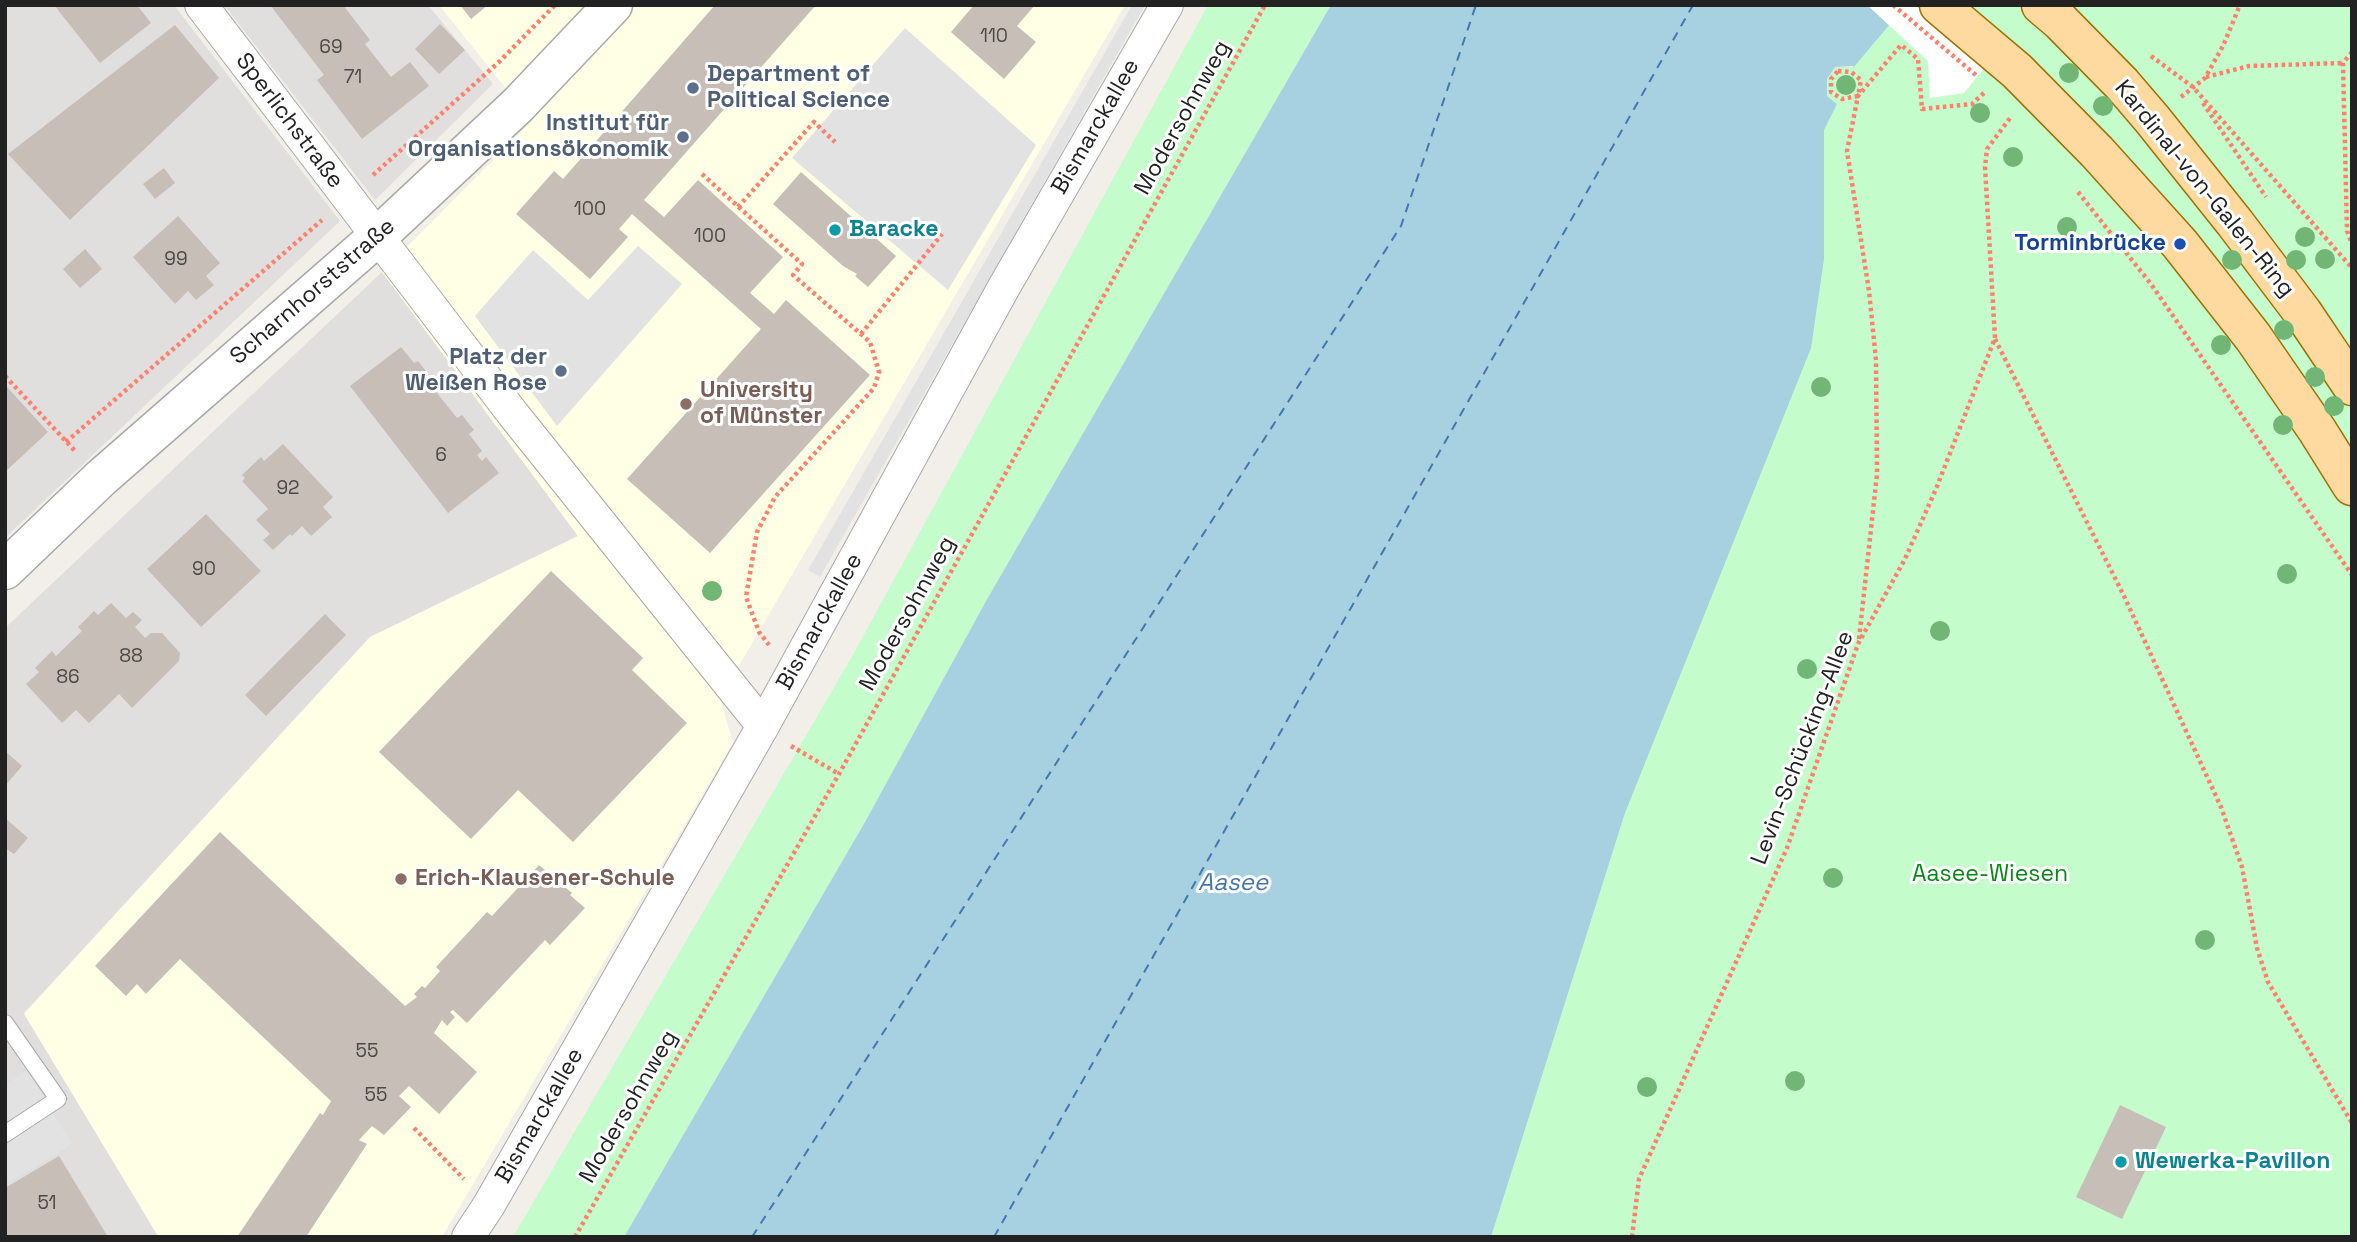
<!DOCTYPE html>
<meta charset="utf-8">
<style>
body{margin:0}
#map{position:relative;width:2357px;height:1242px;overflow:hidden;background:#f2efe8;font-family:"Space Grotesk",sans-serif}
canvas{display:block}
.frame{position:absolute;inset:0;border:7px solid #222;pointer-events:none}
</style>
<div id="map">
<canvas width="2357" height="1242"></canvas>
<div class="frame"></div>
</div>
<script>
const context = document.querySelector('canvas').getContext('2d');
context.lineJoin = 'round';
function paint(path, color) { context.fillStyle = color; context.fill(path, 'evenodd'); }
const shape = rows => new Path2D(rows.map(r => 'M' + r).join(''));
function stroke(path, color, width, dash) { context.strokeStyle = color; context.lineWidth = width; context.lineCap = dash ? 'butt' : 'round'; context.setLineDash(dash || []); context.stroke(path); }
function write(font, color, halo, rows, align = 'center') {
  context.font = font + ' "Space Grotesk",sans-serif'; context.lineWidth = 6; context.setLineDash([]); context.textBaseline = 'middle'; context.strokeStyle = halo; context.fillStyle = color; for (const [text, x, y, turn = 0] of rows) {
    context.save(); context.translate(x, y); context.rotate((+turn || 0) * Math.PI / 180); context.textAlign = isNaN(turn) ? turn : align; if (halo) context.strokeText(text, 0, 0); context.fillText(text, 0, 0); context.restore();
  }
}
paint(shape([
 [5,5,174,5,340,221,5,538],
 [224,5,428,5,493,84,375,200],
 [382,272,578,536,370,637,24,1013,158,1237,5,1237,5,628]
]), '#e0dfde');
paint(shape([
 [439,5,1125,5,720,698,733,743,442,1237,159,1237,24,1014,370,637,578,536,382,272,532,121]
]), '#feffe4');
paint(shape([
 [1208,5,1331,5,986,601,865,822,624,1237,513,1237,850,660],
 [1906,5,2352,5,2352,1237,1491,1237,1625,813,1824,259,1824,130,1837,104,1827,96,1827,79,1835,67,1854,67]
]), '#c5fccc');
paint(shape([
 [1132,5,1145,5,820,577,808,570],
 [905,28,1036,145,948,290,792,158],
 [638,246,682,284,557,426,475,316,533,250,588,300],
 [27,1070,72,1144,5,1185,5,1085]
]), '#e2e2e2');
paint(shape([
 [1331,5,1906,5,1854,67,1852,66,1835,67,1827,79,1827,96,1837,104,1824,130,1824,259,1811,348,1625,813,1491,1237,624,1237,865,822,986,601]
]), '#a7d1e1');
paint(shape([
 [1867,5,1968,5,2008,39,1964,93,1930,98,1928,61]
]), '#fff');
stroke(shape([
 [752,1237,1401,226,1476,5],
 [994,1237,1693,5]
]), '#4576af', 2, [9, 7]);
paint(shape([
 [54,5,137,5,151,23,100,63],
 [270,5,343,5,370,40,365,44,391,77,410,62,429,86,362,139,317,80,324,75],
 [460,5,488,5,471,19],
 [715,5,816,5,644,200,664,217,698,180,783,257,750,293,774,314,786,300,870,375,710,553,627,479,761,329,632,214,619,229,628,237,590,279,516,214,554,171,563,179],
 [974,5,1035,5,1017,26,1036,42,1004,79,951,32],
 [440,24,465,50,439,74,415,49],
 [175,25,219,78,70,220,8,154],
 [164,168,175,183,155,199,143,184],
 [801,172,896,256,868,287,855,276,857,274,843,266,773,204],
 [178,216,220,263,206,276,214,285,196,300,188,291,175,304,133,257],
 [85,249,102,269,80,288,63,269],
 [401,347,414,363,418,361,429,375,425,378,457,418,462,415,474,430,469,434,482,451,477,455,482,461,486,457,499,473,448,513,350,386],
 [7,387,48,432,5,472,5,389],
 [283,444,333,497,323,507,332,517,311,536,302,526,292,536,290,534,273,550,263,540,270,534,256,520,268,509,242,481,245,478,242,475,261,457,264,461],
 [206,514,261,571,201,627,147,569],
 [551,571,643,658,632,670,687,723,573,842,518,790,471,839,379,752],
 [111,603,126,618,133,612,142,620,135,627,145,638,151,633,162,633,180,653,179,661,132,708,119,694,89,723,76,710,62,723,26,684,39,672,35,668,52,651,56,656,82,631,78,627,94,611,98,615],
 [325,614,346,635,266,716,245,695],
 [5,751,22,766,5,786],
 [5,818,28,838,14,854,5,848],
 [220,832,405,1006,417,997,414,994,422,986,425,988,440,971,436,967,487,912,492,916,539,865,572,893,570,895,585,908,550,945,545,940,467,1023,453,1010,450,1012,455,1017,447,1026,442,1020,434,1033,477,1072,439,1114,409,1086,399,1096,411,1107,384,1135,372,1126,359,1140,367,1144,306,1237,237,1237,320,1113,323,1115,331,1101,180,959,146,994,137,984,126,996,95,966],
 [2120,1105,2166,1127,2122,1219,2076,1197],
 [59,1156,108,1237,5,1237,5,1188]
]), '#c7bfb7');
const service = shape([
 [5,1023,58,1099,5,1134]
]);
const minor = shape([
 [201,5,513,414,763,726],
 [468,1237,489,1205,763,726,1004,287,1167,5]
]);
const tertiary = shape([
 [5,570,101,478,377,237,518,105,613,5]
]);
const primary = shape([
 [1939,5,2017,71,2097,152,2180,244,2253,337,2317,430,2352,486],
 [2041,5,2061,22,2122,84,2152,119,2235,223,2303,313,2352,386]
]);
stroke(service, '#a9a9a9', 18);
stroke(minor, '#a9a9a9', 34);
stroke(tertiary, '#a9a9a9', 41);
stroke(primary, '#9f7100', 41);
stroke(shape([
 [2352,52,2343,63,2347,231,2352,244],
 [2151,56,2193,87,2352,268],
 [1838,71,1851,72,1861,80,1858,96,1842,99,1831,92,1831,79,1838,71],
 [2206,77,2249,66,2343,63],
 [2181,97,2205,78,2223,46,2240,5],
 [2203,103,2266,197],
 [702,174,802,264,793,275,870,342,879,372,874,388,775,497,757,532,746,597,759,632,769,645],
 [373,175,500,61,555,5],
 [2078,192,2151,284,2352,575],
 [738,207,814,122,835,142],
 [861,334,942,234],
 [1995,339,2124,596,2221,807,2242,867,2257,948,2268,982,2352,1123],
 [5,376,76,452],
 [66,442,322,220],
 [1859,639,1877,474,1876,360,1869,291,1847,151,1858,96,1901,45,1918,59,1922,109,1972,104,1985,92],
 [791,746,839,774],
 [414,1128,464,1179],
 [575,1237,839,774,1265,5],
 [1632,1237,1639,1179,1787,848,1858,644,1905,559,1936,489,1995,338,1985,167,1987,149,2010,118]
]), '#ff816c', 4.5, [3.5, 3.5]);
stroke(service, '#fff', 16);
stroke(minor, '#fff', 32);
stroke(tertiary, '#fff', 38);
stroke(primary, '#ffdaa0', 38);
stroke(shape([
 [1893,5,1977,76]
]), '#ff816c', 4.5, [3.5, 3.5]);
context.fillStyle = '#71b675';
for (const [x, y] of [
 [2069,73],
 [1846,85],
 [2103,106],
 [1980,113],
 [2013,157],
 [2067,227],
 [2305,237],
 [2325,259],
 [2232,260],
 [2296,260],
 [2284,330],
 [2221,345],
 [2315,377],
 [1821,387],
 [2334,406],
 [2283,425],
 [2287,574],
 [712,591],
 [1940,631],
 [1807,669],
 [1833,878],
 [2205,940],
 [1795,1081],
 [1647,1087]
]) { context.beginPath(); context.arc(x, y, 10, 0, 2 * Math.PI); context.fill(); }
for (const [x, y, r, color] of [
 [693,88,7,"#5c6f8a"],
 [683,137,7,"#5c6f8a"],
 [835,230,7,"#0f9aa8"],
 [2180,244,7,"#1a4fb4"],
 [561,371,7,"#5c6f8a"],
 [686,404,7,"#8d6e63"],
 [401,879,7,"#8d6e63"],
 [2121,1162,7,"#0f9aa8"]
]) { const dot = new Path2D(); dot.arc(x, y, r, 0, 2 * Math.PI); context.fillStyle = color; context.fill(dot); stroke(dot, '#fff', 2.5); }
write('19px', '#4b4947', null, [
 ["110",994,37],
 ["69",331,48],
 ["71",353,78],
 ["100",590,210],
 ["100",710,237],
 ["99",176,260],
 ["6",441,456],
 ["92",288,489],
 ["90",204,570],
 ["88",131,657],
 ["86",68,678],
 ["55",367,1052],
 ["55",376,1096],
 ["51",47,1204]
]);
write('bold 23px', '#4e5e75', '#fff', [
 ["Department of",707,75,"left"],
 ["Political Science",707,101,"left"],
 ["Institut für",669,124],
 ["Organisationsökonomik",669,150],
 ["Platz der",547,358],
 ["Weißen Rose",547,384]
], 'right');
write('23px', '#222', '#fff', [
 ["Modersohnweg",1183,118,-61],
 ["Sperlichstraße",289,121,53],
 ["Bismarckallee",1096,127,-60],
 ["Kardinal-von-Galen-Ring",2204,189,51],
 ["Scharnhorststraße",313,292,-41],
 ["Modersohnweg",908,614,-61],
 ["Bismarckallee",820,622,-61],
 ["Levin-Schücking-Allee",1803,748,-69],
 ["Modersohnweg",629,1107,-60],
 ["Bismarckallee",540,1116,-60]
]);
write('bold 23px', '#0d838f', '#fff', [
 ["Baracke",849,230],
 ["Wewerka-Pavillon",2135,1162]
], 'left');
write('bold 23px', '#164399', '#fff', [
 ["Torminbrücke",2166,244]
], 'right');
write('bold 23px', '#785e54', '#fff', [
 ["University",700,391],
 ["of Münster",700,417],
 ["Erich-Klausener-Schule",415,879]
], 'left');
write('23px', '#078817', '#fff', [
 ["Aasee-Wiesen",1990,875]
]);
write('italic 24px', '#4576af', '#fff', [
 ["Aasee",1233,883]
]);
</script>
